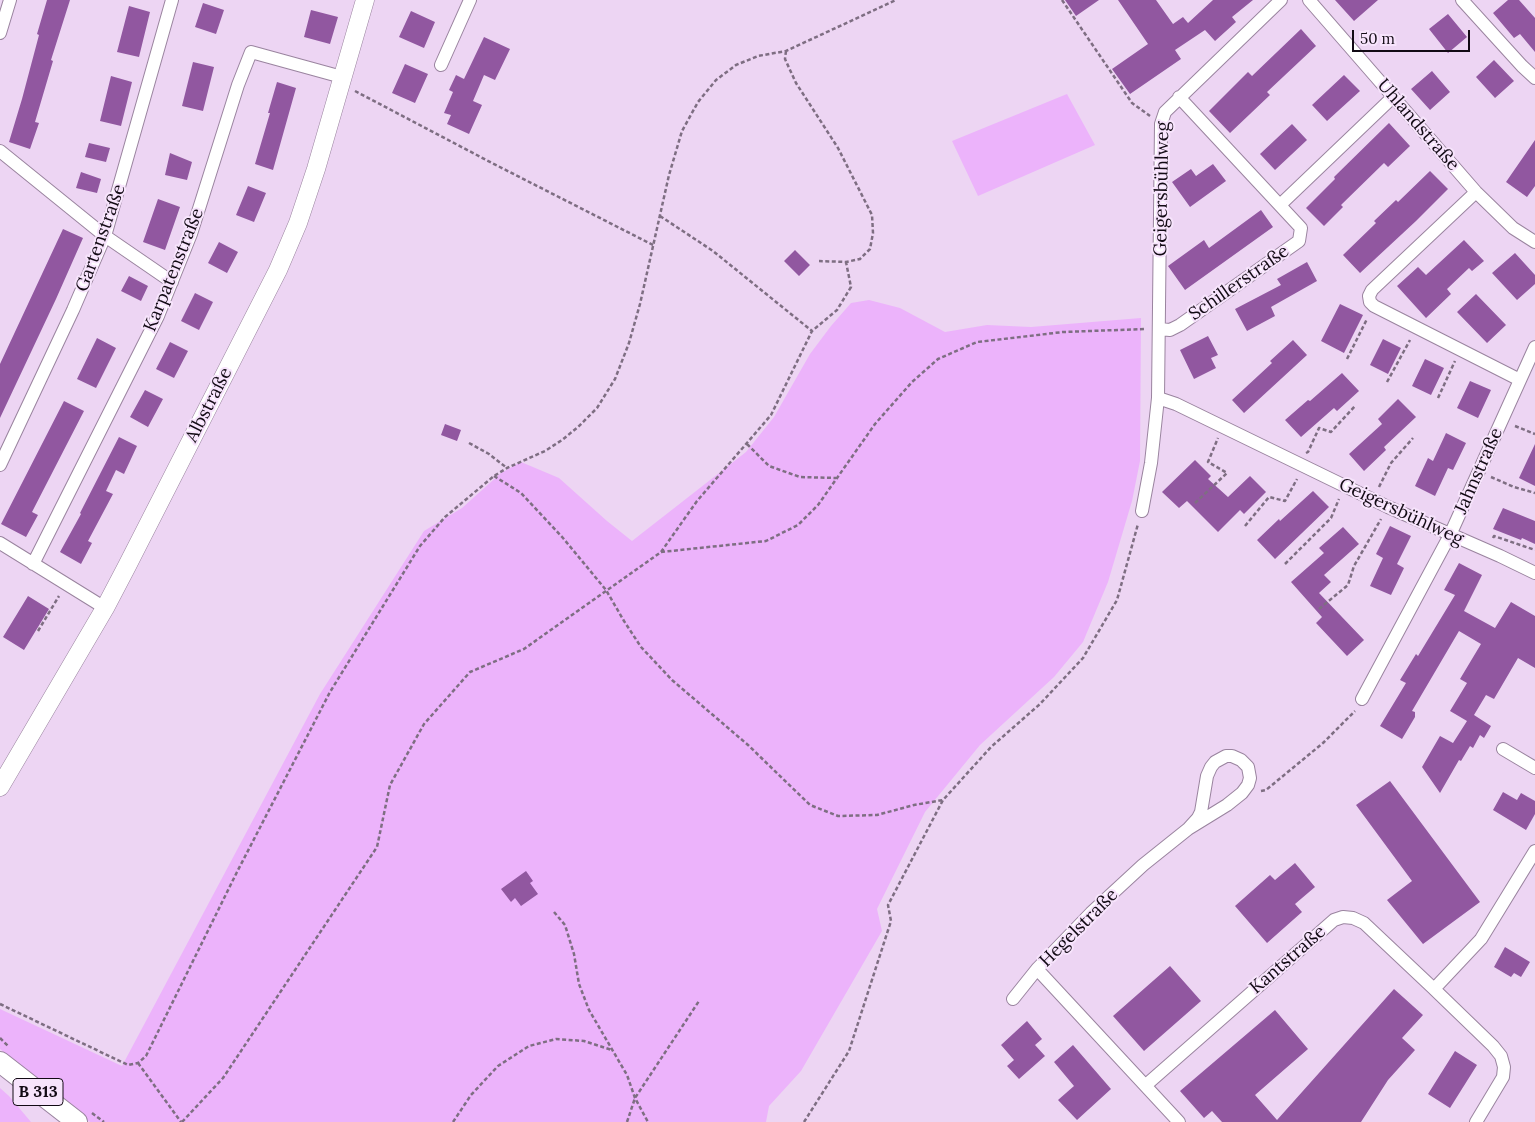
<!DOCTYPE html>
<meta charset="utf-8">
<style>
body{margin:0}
#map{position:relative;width:1535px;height:1122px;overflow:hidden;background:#edd5f3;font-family:Lora,serif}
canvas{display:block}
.scale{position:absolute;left:1352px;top:30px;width:118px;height:22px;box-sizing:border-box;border:2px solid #120a14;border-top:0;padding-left:6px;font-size:15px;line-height:18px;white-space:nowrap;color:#120a14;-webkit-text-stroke:4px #f7e4fc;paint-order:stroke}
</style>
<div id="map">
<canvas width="1535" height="1122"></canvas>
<div class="scale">50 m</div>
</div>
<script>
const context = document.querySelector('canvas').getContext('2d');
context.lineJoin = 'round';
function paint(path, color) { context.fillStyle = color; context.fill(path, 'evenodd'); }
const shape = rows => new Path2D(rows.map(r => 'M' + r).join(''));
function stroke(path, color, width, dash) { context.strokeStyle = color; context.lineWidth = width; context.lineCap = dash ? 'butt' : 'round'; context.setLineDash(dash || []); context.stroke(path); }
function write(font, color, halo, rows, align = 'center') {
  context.font = font + ' Lora,serif'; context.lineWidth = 4; context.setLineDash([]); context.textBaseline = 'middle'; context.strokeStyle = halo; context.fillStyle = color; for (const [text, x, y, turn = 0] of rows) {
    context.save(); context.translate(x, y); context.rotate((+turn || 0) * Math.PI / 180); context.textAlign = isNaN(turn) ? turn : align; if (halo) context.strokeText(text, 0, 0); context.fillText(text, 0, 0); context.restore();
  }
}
paint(shape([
 [1067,94,1095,145,978,196,952,141],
 [869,300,900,308,945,332,987,325,1031,327,1141,318,1140,461,1132,501,1108,582,1083,642,1054,677,980,745,925,812,877,909,882,931,801,1071,769,1106,766,1122,90,1122,0,1049,0,1009,122,1066,320,694,424,531,462,508,501,473,521,462,559,478,607,521,632,541,746,452,774,417,810,354,831,326,851,303],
 [0,1088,9,1096,31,1122,0,1122]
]), '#ecb3fb');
paint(shape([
 [47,0,70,0,51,60,53,61,35,122,39,123,30,149,9,142,22,99,39,35,37,34],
 [1065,0,1099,0,1076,16],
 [1118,0,1156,0,1173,24,1183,17,1188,23,1213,0,1253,0,1232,17,1236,22,1215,41,1205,30,1175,50,1181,59,1130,94,1112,69,1148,44],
 [1335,0,1378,0,1354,21],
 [1508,0,1519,0,1535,18,1535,52,1520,34,1514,38,1493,13],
 [203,3,224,10,216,34,195,27],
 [129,6,150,12,139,57,117,52],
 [311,10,338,17,330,44,304,37],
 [411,11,435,22,424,48,399,37],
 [1448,14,1467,37,1448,53,1429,29],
 [1301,29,1316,46,1267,92,1270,95,1230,133,1209,111,1248,72,1252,76],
 [484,37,510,49,495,80,484,75,473,101,482,105,469,134,447,124,451,115,444,113,453,92,449,90,456,75,464,79],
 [1494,60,1514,81,1495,98,1476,77],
 [193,62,214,67,203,111,182,106],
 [405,64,428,74,415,103,392,93],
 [1432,71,1450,92,1430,110,1411,89],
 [1344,75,1360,91,1327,121,1312,105],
 [111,76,132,82,121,126,100,121],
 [277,82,296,88,273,170,255,164,270,113,268,113],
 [1389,123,1410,146,1388,167,1384,163,1341,205,1343,207,1324,226,1306,208,1335,179,1334,177],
 [1292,124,1307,140,1275,170,1260,154],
 [1535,140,1535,186,1527,197,1506,182],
 [89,143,110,148,106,162,85,157],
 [170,153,192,162,187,180,165,175],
 [1213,164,1226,181,1190,207,1172,182,1191,169,1196,176],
 [1430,171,1448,189,1416,221,1360,273,1343,255,1376,223,1374,221,1396,200,1398,202],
 [81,172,101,179,97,193,76,188],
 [248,186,266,193,254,222,236,215],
 [158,199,180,207,165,250,143,242],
 [1261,210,1273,227,1185,290,1168,266,1204,240,1209,248],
 [63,229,83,238,56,299,0,418,0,364],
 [1464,240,1484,261,1472,271,1469,268,1447,289,1451,294,1426,318,1397,286,1418,267,1426,275],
 [219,242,238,252,227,273,208,263],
 [795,250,810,265,799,276,784,261],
 [1515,253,1535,275,1535,284,1517,300,1492,273],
 [1307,262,1317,281,1271,307,1275,316,1247,331,1235,309,1281,285,1277,279],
 [129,276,148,286,141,301,121,291],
 [195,293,213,302,199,330,181,321],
 [1476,294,1506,325,1487,343,1457,312],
 [1340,304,1363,315,1344,353,1321,341],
 [1208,336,1218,355,1211,358,1216,368,1194,379,1180,350],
 [97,338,116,348,96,388,77,379],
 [1383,339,1401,348,1388,374,1370,365],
 [1293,340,1307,355,1244,413,1232,400,1272,363,1270,361],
 [170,342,188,351,174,378,156,369],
 [1425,359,1444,368,1431,395,1412,386],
 [1342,373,1359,391,1337,411,1334,408,1301,437,1285,420,1308,400,1310,401],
 [1470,381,1491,390,1478,418,1457,408],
 [145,390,163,399,148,427,130,417],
 [1398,399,1416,417,1384,447,1386,450,1364,471,1349,454,1382,424,1378,419],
 [64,401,84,411,32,512,38,515,26,537,1,524],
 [445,424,461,430,457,441,441,435],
 [1446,433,1466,443,1453,470,1448,468,1435,496,1415,486,1428,458,1433,461],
 [119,437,137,446,124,474,116,470,106,491,113,494,88,541,92,543,81,564,60,552,81,514,80,513],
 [1535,444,1535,486,1519,478],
 [1195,460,1211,476,1208,479,1228,497,1250,476,1266,492,1244,514,1240,510,1218,532,1187,501,1179,508,1162,492],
 [1313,491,1329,507,1275,559,1257,540,1279,519,1280,521],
 [1503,508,1535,521,1535,544,1522,538,1521,540,1493,529],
 [1390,526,1411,536,1397,564,1404,568,1391,595,1370,586,1383,558,1376,554],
 [1343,527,1359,544,1324,575,1331,582,1319,593,1364,640,1347,656,1316,623,1322,617,1291,582,1324,553,1319,548],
 [1459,563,1482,575,1464,611,1495,628,1511,602,1535,616,1535,668,1518,658,1494,699,1486,695,1474,715,1491,726,1484,738,1480,735,1473,748,1470,746,1461,761,1459,760,1440,793,1422,767,1440,736,1453,743,1467,721,1450,711,1467,683,1460,679,1481,644,1459,631,1412,711,1415,712,1415,717,1402,739,1380,726,1406,683,1400,680,1416,654,1418,656,1455,595,1444,590],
 [28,596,49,609,24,650,3,637],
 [1390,781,1480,902,1423,944,1387,900,1412,881,1356,805],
 [1503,792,1517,800,1521,793,1535,801,1535,814,1526,830,1493,810],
 [1295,863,1315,887,1295,904,1302,912,1267,943,1235,906,1270,875,1275,880],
 [526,871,533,881,530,883,538,894,521,906,515,898,511,902,501,889],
 [1505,947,1530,962,1521,977,1514,973,1511,977,1494,967],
 [1170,966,1201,1001,1144,1051,1113,1016],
 [1394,989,1423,1015,1402,1038,1415,1050,1388,1080,1361,1122,1222,1122,1212,1111,1204,1118,1180,1091,1275,1010,1308,1049,1255,1095,1277,1120],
 [1027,1021,1042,1039,1035,1045,1045,1056,1019,1079,1007,1066,1014,1060,1001,1045],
 [1073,1045,1111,1089,1077,1120,1058,1100,1074,1086,1054,1062],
 [1455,1051,1477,1065,1450,1108,1428,1094]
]), '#9157a0');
const street = shape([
 [1309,0,1476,192,1513,228,1535,242],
 [1462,0,1522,66,1535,78],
 [0,33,10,0],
 [441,65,470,0],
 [0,151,105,236,172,282],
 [1476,192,1372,290,1369,296,1370,302,1374,306,1520,380],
 [1280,205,1393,97],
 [1159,329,1170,330,1180,325,1299,241,1301,228,1179,97],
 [1158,398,1176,404,1388,507,1500,556,1535,573],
 [0,465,73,310,105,236,172,0],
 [1142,511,1151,463,1158,398,1161,124,1165,112,1281,0],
 [0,543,105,608],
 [33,564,158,316,191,234,238,85,251,52,342,77],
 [1362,699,1450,535,1535,347],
 [1503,749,1535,768],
 [1037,969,1179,1122],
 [1013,999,1037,969,1091,913,1143,865,1188,829,1227,805,1242,793,1248,785,1250,778,1248,767,1241,760,1232,756,1226,756,1215,762,1211,767,1207,776,1201,812,1198,818,1188,829],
 [1146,1085,1334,920,1343,917,1353,918,1364,923,1434,989],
 [1476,1122,1503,1077,1504,1067,1501,1056,1493,1046,1434,989,1481,939,1535,851]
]);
const secondary = shape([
 [0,787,105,608,127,566,278,270,298,223,316,169,365,0]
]);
const primary = shape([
 [0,1062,77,1122]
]);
stroke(street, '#9a849f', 14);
stroke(secondary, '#9a849f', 19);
stroke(primary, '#9a849f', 22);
stroke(shape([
 [1062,0,1132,103,1150,116],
 [786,51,785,59,796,83,838,148,872,215,873,233,870,249,860,259,846,262,819,261],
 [355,91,492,163,653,245],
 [660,216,713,251,812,331],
 [1347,359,1367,319],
 [1387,382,1410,340],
 [1438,398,1455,361],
 [1515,426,1535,434],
 [469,443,489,454,507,468],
 [747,444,769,466,800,477,836,478],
 [1306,453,1308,452,1319,428,1331,432,1355,406],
 [494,476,521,493,563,538,606,590,624,621,641,647,672,680,748,745,810,805,838,816,877,815,914,805,943,800],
 [1491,477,1514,487,1535,493],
 [1379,487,1391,463,1413,438],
 [1195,503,1227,473,1208,462,1218,438],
 [1245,526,1269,497,1285,501,1297,479],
 [1493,538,1494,536,1535,550],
 [661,552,766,541,798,525,818,505,875,424,912,382,938,359,977,342,1063,332,1145,329],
 [1285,564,1331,518,1339,499],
 [1319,609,1348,585,1354,566,1381,519],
 [38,631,59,596],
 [1261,791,1266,790,1323,743,1355,711],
 [554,912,565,925,574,954,579,984,589,1010,627,1075,635,1098,648,1122],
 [0,1004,128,1065,138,1063,146,1056,237,872,330,692,420,546,445,517,494,476,507,468,545,451,562,440,578,427,597,408,615,379,629,343,640,304,669,175,682,131,698,102,716,80,736,65,758,56,786,51,896,0],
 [0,1038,8,1046],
 [138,1063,181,1122],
 [92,1113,104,1122],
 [182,1122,223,1078,377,847,390,785,424,724,470,672,524,649,661,552,697,501,771,415,812,331,837,310,851,287,846,262],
 [453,1122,471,1095,498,1066,529,1046,556,1039,584,1041,612,1050],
 [627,1122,635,1098,699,1001],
 [804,1122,849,1051,891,921,888,905,943,800,991,747,1040,704,1083,658,1117,600,1138,524]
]), '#7e6e82', 2.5, [4, 2.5]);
stroke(street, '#fff', 12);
stroke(secondary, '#fff', 18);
stroke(primary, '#fff', 20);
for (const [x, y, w] of [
 [38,1092,50]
]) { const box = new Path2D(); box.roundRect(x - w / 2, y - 13.5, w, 27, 4); context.fillStyle = '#f7e4fc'; context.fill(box); stroke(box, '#120a14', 1); }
write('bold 16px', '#120a14', null, [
 ["B 313",38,1092]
]);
write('18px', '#120a14', '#f7e4fc', [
 ["Uhlandstraße",1418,125,49],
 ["Geigersbühlweg",1162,189,-89],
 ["Gartenstraße",101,238,-70],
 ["Karpatenstraße",174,270,-68],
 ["Schillerstraße",1239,283,-35],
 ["Albstraße",209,405,-63],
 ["Jahnstraße",1479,471,-66],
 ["Geigersbühlweg",1401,512,25],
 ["Hegelstraße",1079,928,-45],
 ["Kantstraße",1288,960,-41]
]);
</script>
